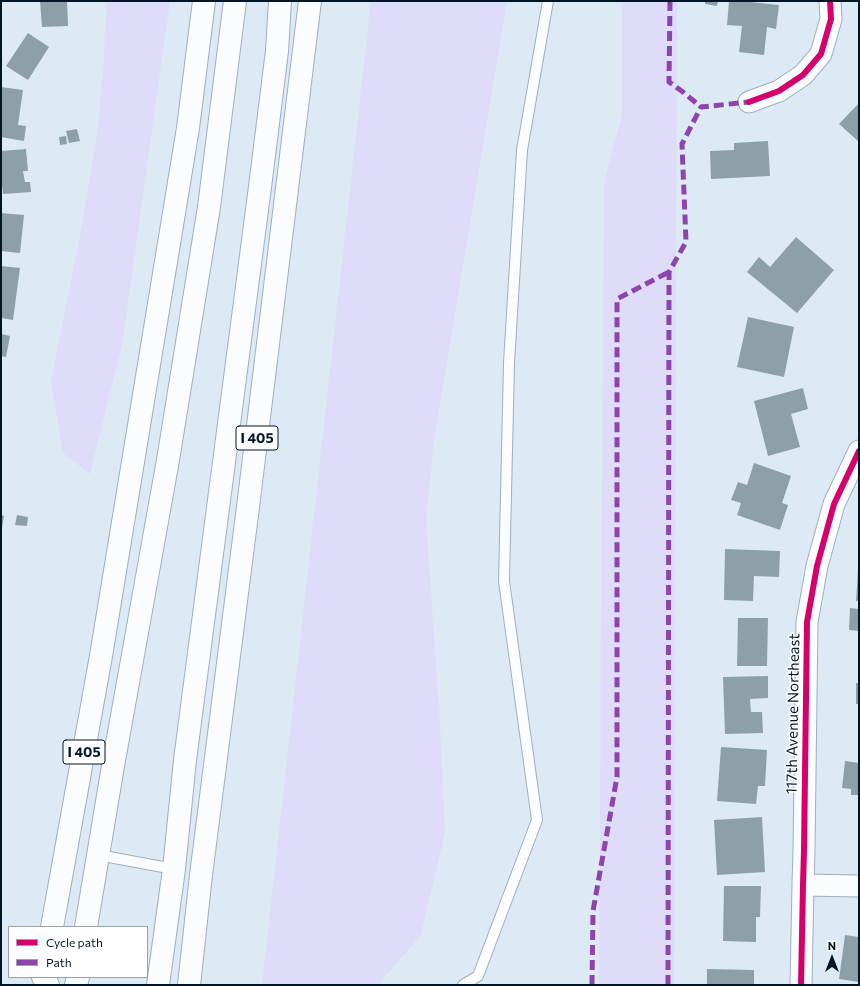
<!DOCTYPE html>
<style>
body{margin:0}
#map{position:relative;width:860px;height:986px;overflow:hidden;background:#ddeaf5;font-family:Commissioner,sans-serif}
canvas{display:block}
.frame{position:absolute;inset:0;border:2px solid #001627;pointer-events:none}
.legend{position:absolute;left:8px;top:926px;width:140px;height:52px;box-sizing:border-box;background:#fff;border:1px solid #99a2a9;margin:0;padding:5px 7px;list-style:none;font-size:12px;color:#001627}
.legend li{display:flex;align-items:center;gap:8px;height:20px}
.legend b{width:20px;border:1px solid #99a2a9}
.north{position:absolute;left:812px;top:938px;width:40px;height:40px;-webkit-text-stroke:3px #fff;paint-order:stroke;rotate:0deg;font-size:11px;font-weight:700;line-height:16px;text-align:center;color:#001627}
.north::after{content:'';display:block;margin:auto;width:14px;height:18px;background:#001627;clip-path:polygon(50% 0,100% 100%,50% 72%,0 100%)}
</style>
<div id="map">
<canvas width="860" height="986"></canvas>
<div class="frame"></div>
<ul class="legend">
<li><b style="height:5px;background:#d6006c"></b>Cycle path</li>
<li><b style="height:5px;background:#8e44ad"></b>Path</li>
</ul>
<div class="north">N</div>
</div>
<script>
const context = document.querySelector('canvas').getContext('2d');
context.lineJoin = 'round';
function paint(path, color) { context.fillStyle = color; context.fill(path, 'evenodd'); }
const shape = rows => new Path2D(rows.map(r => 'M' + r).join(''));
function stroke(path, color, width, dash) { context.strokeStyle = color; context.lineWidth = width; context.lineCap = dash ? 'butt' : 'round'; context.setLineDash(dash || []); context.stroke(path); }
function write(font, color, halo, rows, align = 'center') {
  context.font = font + ' Commissioner,sans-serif'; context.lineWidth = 3; context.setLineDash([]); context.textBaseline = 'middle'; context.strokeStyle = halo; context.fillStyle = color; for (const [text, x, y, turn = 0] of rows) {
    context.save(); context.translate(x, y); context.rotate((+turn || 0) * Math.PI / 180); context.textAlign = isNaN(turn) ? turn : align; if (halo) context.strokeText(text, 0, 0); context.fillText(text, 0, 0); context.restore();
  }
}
paint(shape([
 [107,1,170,1,122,345,90,474,63,453,51,380,82,225,97,136,103,72],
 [371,1,507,1,435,434,426,518,440,724,445,832,421,935,378,985,262,985],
 [622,1,677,1,674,985,599,985,604,182,622,116]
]), '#dedcf8');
paint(shape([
 [40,1,67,1,68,26,42,27],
 [705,1,718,1,717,6,705,4],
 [729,1,741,1,779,5,776,29,767,27,764,55,739,52,742,26,727,25],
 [28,33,49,47,28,80,6,66],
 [1,87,23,90,18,125,26,126,24,141,1,137],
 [859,103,859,142,839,124],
 [77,129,80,141,69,143,66,131],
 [66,136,67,144,60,145,59,137],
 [768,141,770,176,711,179,710,151,734,150,734,143],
 [26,149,28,171,23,171,25,182,30,182,31,192,3,194,1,176,1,151],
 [1,213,24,215,20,253,1,251],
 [796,237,834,270,797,313,747,272,759,257,770,267],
 [1,266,20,268,13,320,1,318],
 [748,317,794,327,784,377,737,367],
 [1,334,10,336,6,357,1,356],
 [803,388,808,409,791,414,800,447,768,456,754,401],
 [754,463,791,476,782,503,788,505,780,530,737,515,741,503,731,500,738,482,747,485],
 [1,515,4,516,2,528,1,528],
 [17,515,28,517,27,526,15,525],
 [725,549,780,551,779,577,754,576,753,601,724,600],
 [858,570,859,570,859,601,856,601],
 [850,608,859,609,859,631,849,630],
 [738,618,768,618,767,666,737,666],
 [768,676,768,698,750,699,751,712,762,712,763,733,725,734,723,677],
 [856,683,859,683,859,704,856,704],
 [721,747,767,750,765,786,758,786,756,804,717,801],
 [845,761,859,763,859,795,851,795,851,789,842,788],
 [762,817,765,872,717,875,714,820],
 [724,886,761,886,760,917,756,917,756,942,723,941],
 [845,935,859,937,859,982,839,979],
 [707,969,754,970,754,985,707,985]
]), '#8da0aa');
const lane = shape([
 [98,855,174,869],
 [463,985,478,976,537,820,504,581,509,363,522,150,548,1]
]);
const street = shape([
 [749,102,779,91,803,75,821,54,831,19,830,1],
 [803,885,859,886],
 [801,985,803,885,804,850,807,622,817,566,834,504,859,451]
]);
const highway = shape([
 [52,927,101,656,188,128,204,1],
 [86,927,113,766,168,460,209,207,235,1],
 [43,977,48,985],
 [76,985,78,977],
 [158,985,174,869,185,760,260,187,277,51,280,1],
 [189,985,201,875,248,507,310,1]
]);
stroke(lane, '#9eafbd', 12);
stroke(street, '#9eafbd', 23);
stroke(highway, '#9eafbd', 24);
stroke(lane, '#fafcfe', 10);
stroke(street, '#fafcfe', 21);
stroke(highway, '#fafcfe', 22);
stroke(shape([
 [670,1,669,82,683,92,701,107],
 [592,985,593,911,617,777,617,299,669,272],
 [668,985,669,272,686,242,682,144,701,107,749,102]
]), '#8e44ad', 5, [10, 5]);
stroke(shape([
 [749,102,779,91,803,75,821,54,831,19,830,1],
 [801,985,803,885,804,850,807,622,817,566,834,504,859,451]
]), '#d6006c', 6);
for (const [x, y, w] of [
 [257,438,42],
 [84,752,42]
]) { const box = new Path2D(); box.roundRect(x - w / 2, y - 12, w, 24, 3); context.fillStyle = '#fff'; context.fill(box); stroke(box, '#001627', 1); }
write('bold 14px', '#001627', null, [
 ["I 405",257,438],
 ["I 405",84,752]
]);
write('15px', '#001627', '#fff', [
 ["117th Avenue Northeast",793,714,-89]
]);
</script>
